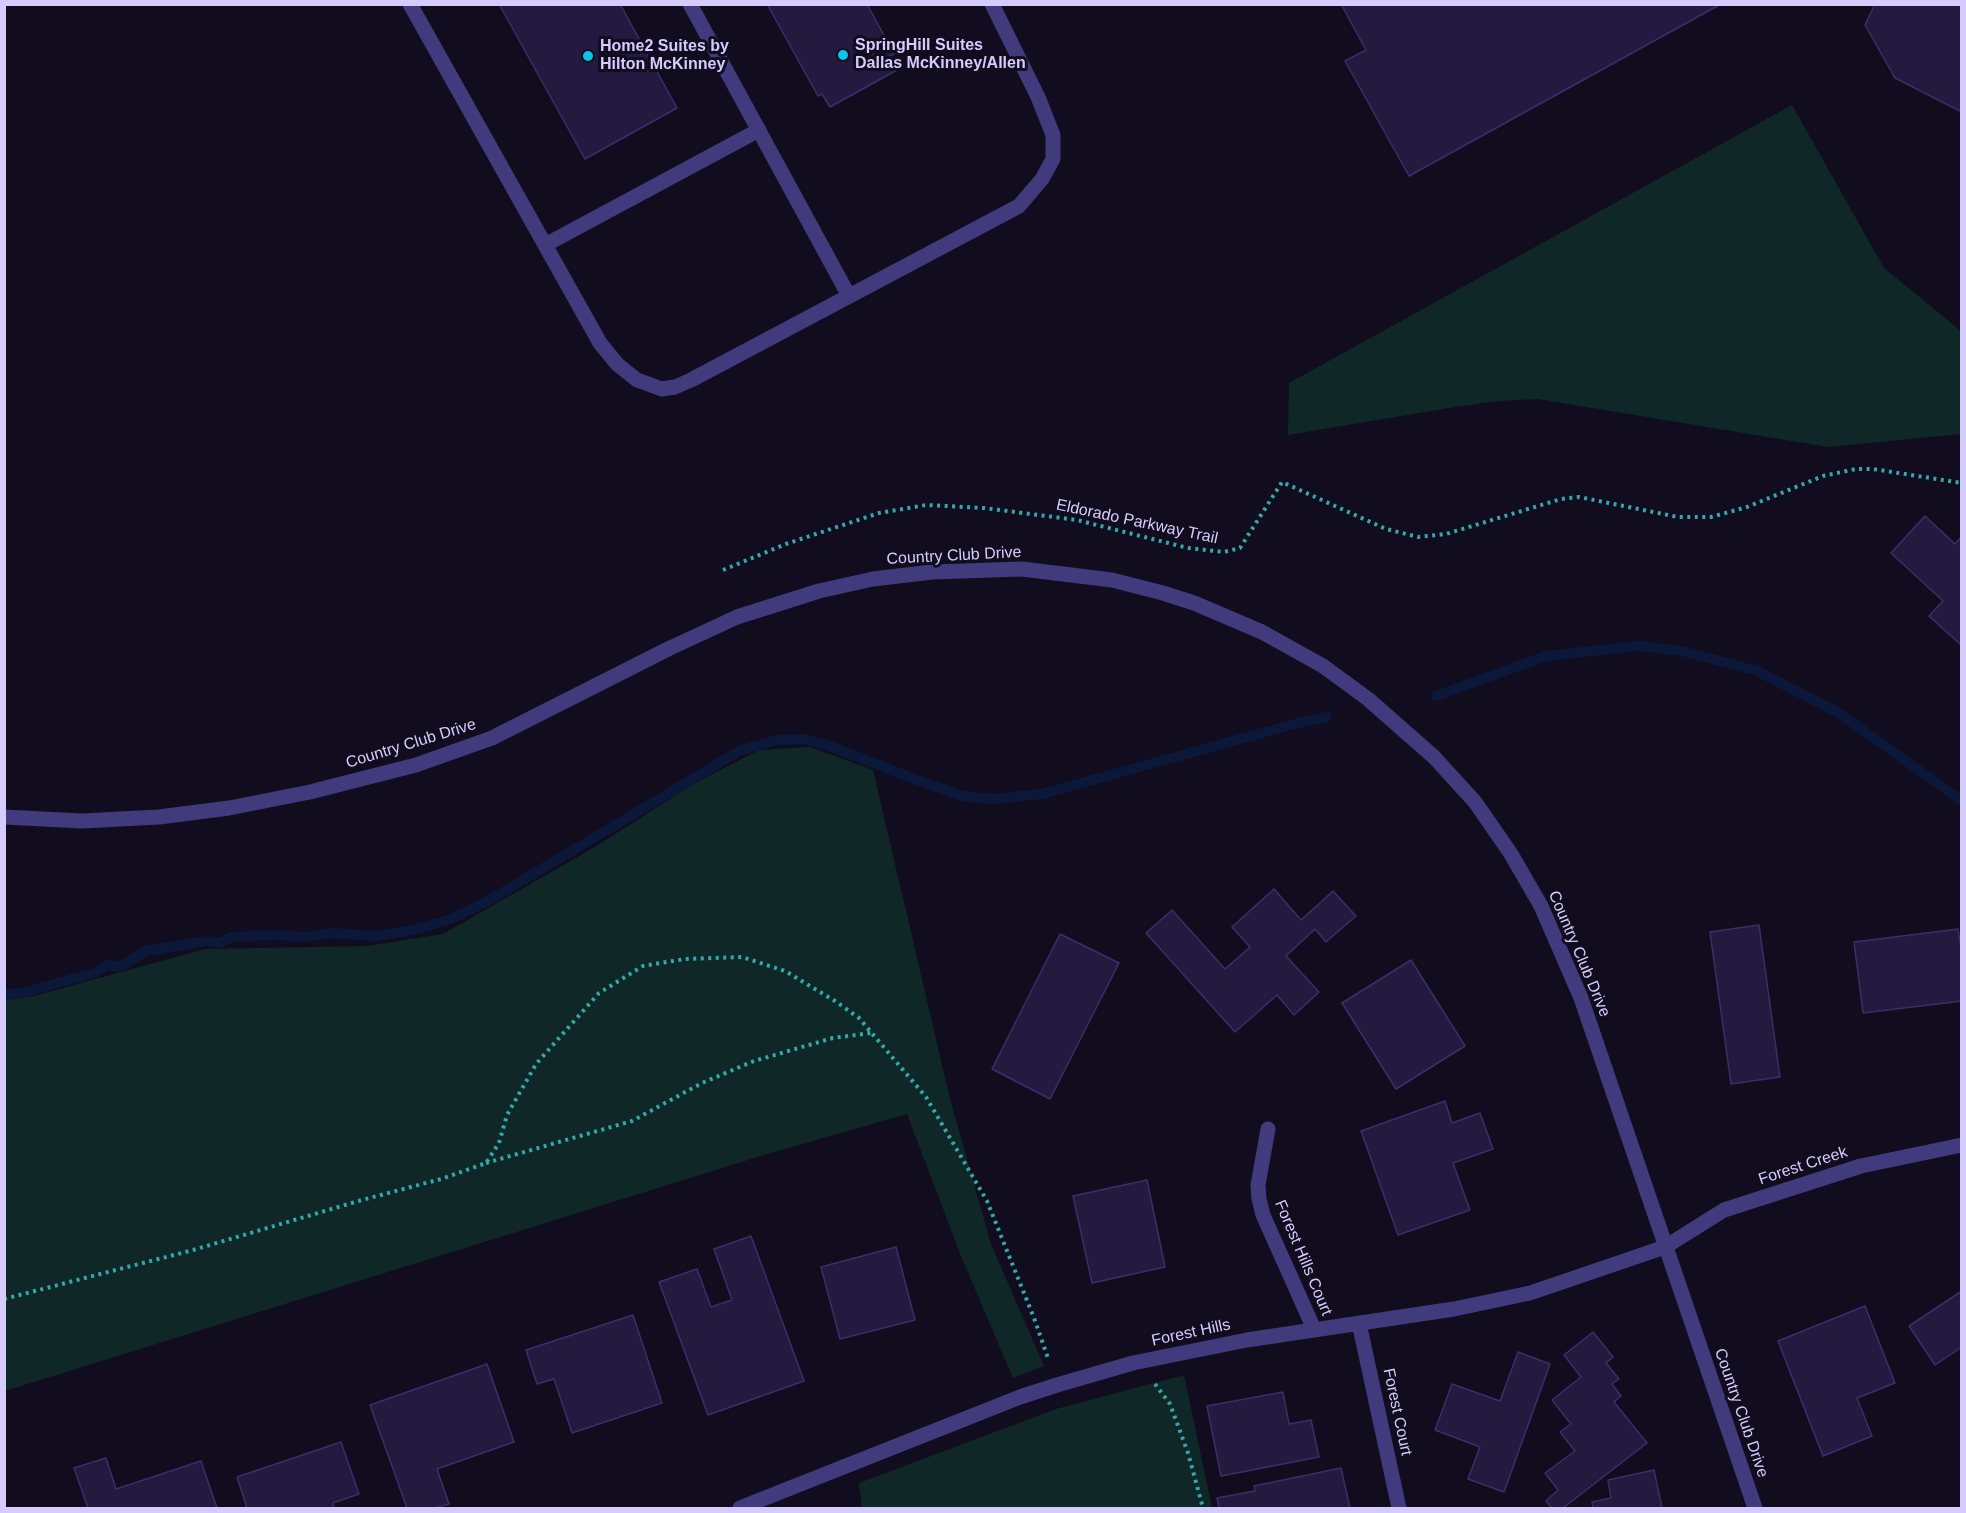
<!DOCTYPE html>
<style>
body{margin:0}
#map{position:relative;width:1966px;height:1513px;overflow:hidden;background:#110d1e;font-family:Arial,sans-serif}
canvas{display:block}
.frame{position:absolute;inset:0;border:6px solid #d5ccfd;pointer-events:none}
</style>
<div id="map">
<canvas width="1966" height="1513"></canvas>
<div class="frame"></div>
</div>
<script>
const context = document.querySelector('canvas').getContext('2d');
context.lineJoin = 'round';
function paint(path, color) { context.fillStyle = color; context.fill(path, 'evenodd'); }
const shape = rows => new Path2D(rows.map(r => 'M' + r).join(''));
function stroke(path, color, width, dash) { context.strokeStyle = color; context.lineWidth = width; context.lineCap = dash ? 'butt' : 'round'; context.setLineDash(dash || []); context.stroke(path); }
function write(font, color, halo, rows, align = 'center') {
  context.font = font + ' Arial,sans-serif'; context.lineWidth = 6; context.setLineDash([]); context.textBaseline = 'middle'; context.strokeStyle = halo; context.fillStyle = color; for (const [text, x, y, turn = 0] of rows) {
    context.save(); context.translate(x, y); context.rotate((+turn || 0) * Math.PI / 180); context.textAlign = isNaN(turn) ? turn : align; if (halo) context.strokeText(text, 0, 0); context.fillText(text, 0, 0); context.restore();
  }
}
paint(shape([
 [1792,105,1884,268,1961,331,1961,434,1828,447,1538,399,1498,401,1455,407,1288,435,1289,383],
 [810,747,873,770,950,1099,991,1244,1044,1366,1013,1378,961,1256,907,1114,764,1155,5,1391,5,1000,34,996,205,949,367,946,443,934,595,847,695,783,759,750],
 [1184,1375,1212,1508,862,1508,859,1483,1056,1409]
]), '#102728');
stroke(shape([
 [1436,696,1546,656,1639,646,1682,651,1757,671,1836,711,1962,801],
 [4,994,21,993,95,973,108,965,120,967,146,951,208,941,220,943,231,937,274,935,306,937,332,933,375,936,413,930,451,919,488,901,739,751,776,740,805,739,830,746,917,780,962,796,993,799,1042,794,1298,723,1327,717]
]), '#0b183a', 10);
const building = shape([
 [499,4,620,4,677,108,585,159,499,4],
 [767,4,867,4,894,54,889,56,897,70,830,107,822,94,818,96,767,4],
 [1341,4,1721,4,1409,176,1345,61,1366,50,1341,4],
 [1875,4,1962,4,1962,112,1895,78,1865,25,1875,4],
 [1925,516,1955,544,1962,536,1962,646,1929,616,1943,601,1891,553,1925,516],
 [1274,889,1301,920,1333,891,1356,916,1326,942,1315,929,1286,956,1319,992,1294,1015,1277,995,1235,1032,1146,933,1172,910,1225,969,1250,947,1232,927,1274,889],
 [1759,925,1780,1077,1731,1084,1710,932,1759,925],
 [1958,929,1962,955,1962,1001,1863,1013,1854,942,1958,929],
 [1060,934,1119,963,1050,1099,992,1069,1060,934],
 [1411,960,1465,1046,1396,1089,1342,1003,1411,960],
 [1445,1101,1452,1123,1480,1113,1493,1149,1453,1163,1470,1210,1398,1235,1361,1131,1445,1101],
 [1147,1180,1165,1267,1092,1283,1073,1196,1147,1180],
 [751,1236,804,1381,708,1415,659,1282,697,1269,711,1307,732,1300,714,1249,751,1236],
 [896,1247,915,1320,840,1339,821,1267,896,1247],
 [1962,1291,1962,1347,1935,1365,1909,1326,1962,1291],
 [1865,1306,1895,1383,1857,1398,1872,1436,1823,1456,1778,1341,1865,1306],
 [633,1315,662,1403,572,1433,554,1379,537,1384,526,1350,633,1315],
 [1593,1332,1613,1357,1606,1363,1619,1379,1612,1384,1621,1396,1614,1402,1647,1443,1563,1508,1552,1508,1546,1501,1558,1490,1545,1473,1575,1451,1560,1432,1571,1424,1552,1400,1581,1377,1564,1355,1593,1332],
 [1518,1352,1550,1364,1504,1492,1468,1479,1480,1447,1435,1430,1452,1384,1500,1401,1518,1352],
 [487,1364,514,1442,437,1469,449,1504,435,1508,407,1508,370,1405,487,1364],
 [1283,1392,1289,1424,1311,1420,1319,1457,1221,1476,1207,1406,1283,1392],
 [341,1442,359,1494,333,1503,334,1508,247,1508,237,1477,341,1442],
 [106,1458,116,1489,201,1461,217,1508,88,1508,74,1468,106,1458],
 [1341,1468,1350,1508,1219,1508,1217,1498,1255,1491,1254,1486,1341,1468],
 [1654,1470,1662,1508,1593,1508,1592,1502,1611,1498,1608,1480,1654,1470]
]);
paint(building, '#241a3f');
stroke(building, '#3d2d6a', 1.5);
stroke(shape([
 [723,570,786,544,879,513,926,505,984,508,1077,520,1188,548,1224,552,1240,548,1282,482,1386,529,1418,537,1446,534,1561,499,1579,497,1678,517,1711,517,1747,507,1823,476,1856,469,1873,469,1962,483],
 [486,1163,632,1121,702,1083,754,1061,833,1038,871,1033],
 [4,1299,193,1250,362,1200,441,1179,486,1163,499,1143,507,1115,536,1064,599,993,643,966,685,959,742,957,785,971,835,1001,859,1018,926,1097,987,1201,1034,1318,1049,1361],
 [1155,1384,1170,1404,1188,1453,1203,1508]
]), '#32aaac', 4, [3, 4.5]);
stroke(shape([
 [410,4,600,343,617,364,637,380,662,389,675,387,691,380,1019,206,1042,179,1053,159,1053,135,1038,97,992,4],
 [690,4,849,296],
 [545,245,759,130],
 [4,817,82,821,159,817,229,808,310,792,416,765,492,738,668,649,737,617,819,591,873,579,932,572,1022,569,1112,580,1163,593,1194,603,1262,632,1323,666,1368,699,1434,757,1475,802,1511,854,1541,906,1581,998,1755,1508],
 [1268,1129,1258,1185,1259,1199,1263,1215,1314,1329],
 [1359,1323,1399,1508],
 [740,1508,1020,1397,1057,1385,1133,1363,1247,1340,1454,1309,1530,1293,1665,1247,1724,1210,1861,1166,1962,1145]
]), '#413a7c', 15);
for (const [x, y, r, color] of [
 [843,55,6,"#09c5ed"],
 [588,56,6,"#09c5ed"]
]) { const dot = new Path2D(); dot.arc(x, y, r, 0, 2 * Math.PI); context.fillStyle = color; context.fill(dot); stroke(dot, '#110d1e', 2); }
write('bold 16px', '#d5ccfd', '#110d1e', [
 ["SpringHill Suites",855,46],
 ["Dallas McKinney/Allen",855,64],
 ["Home2 Suites by",600,47],
 ["Hilton McKinney",600,65]
], 'left');
write('16px', '#d5ccfd', '#110d1e', [
 ["Eldorado Parkway Trail",1137,522,12],
 ["Country Club Drive",954,556,-3],
 ["Country Club Drive",411,744,-17],
 ["Country Club Drive",1579,954,67],
 ["Forest Creek",1803,1166,-18],
 ["Forest Hills Court",1303,1258,67],
 ["Forest Hills",1191,1333,-12],
 ["Forest Court",1397,1412,78],
 ["Country Club Drive",1741,1413,71]
]);
</script>
